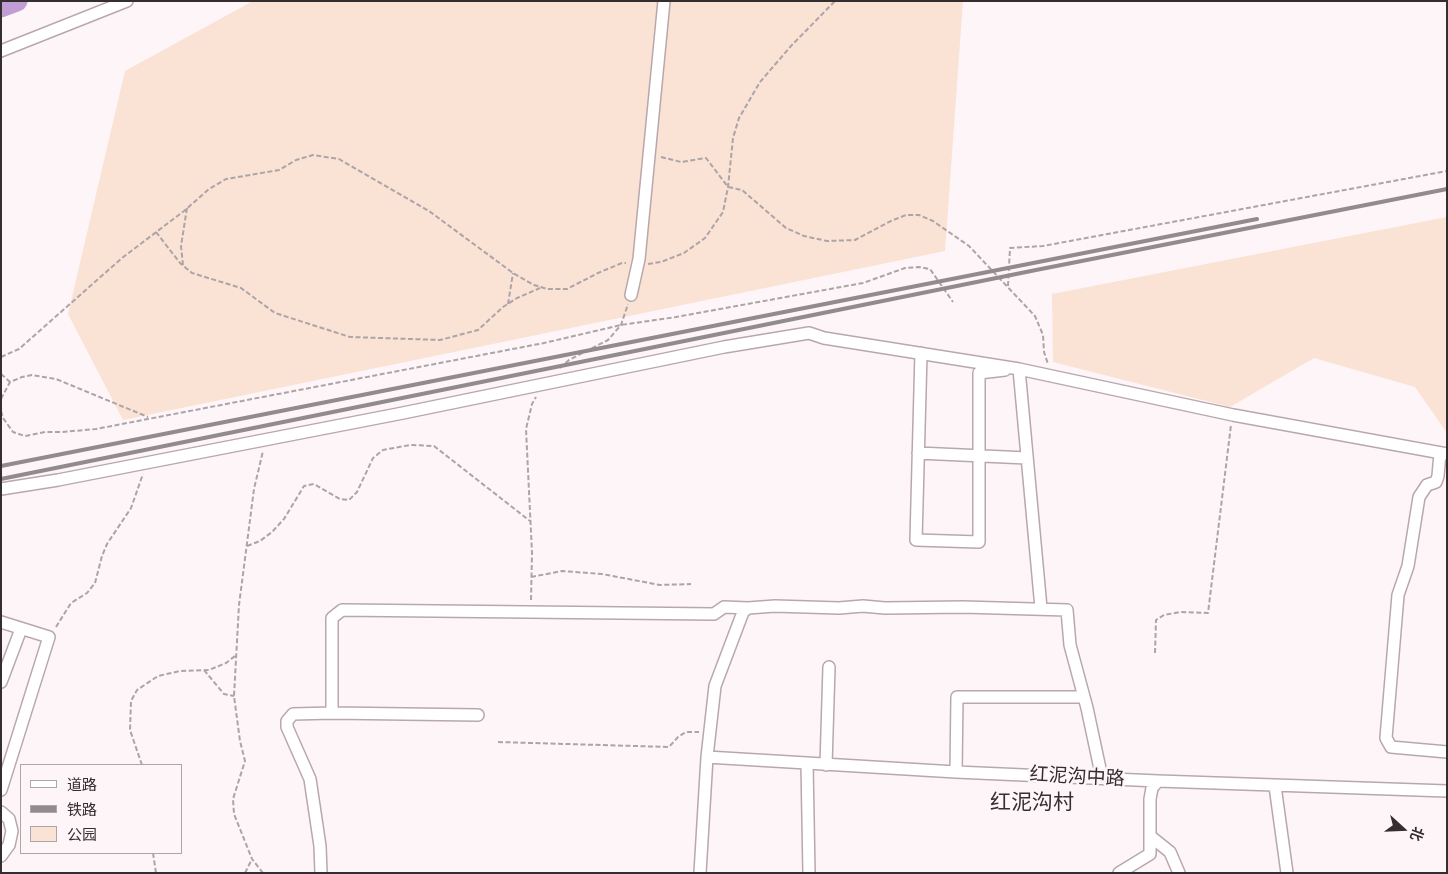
<!DOCTYPE html>
<html>
<head>
<meta charset="utf-8">
<style>
  body { margin:0 }
  #map { position:relative; width:1448px; height:874px; overflow:hidden; background:#fdf5f7; font-family:"PT Sans Narrow","Noto Sans SC",sans-serif }
  canvas { display:block }
  .frame { position:absolute; inset:0; border:2px solid #352e30; pointer-events:none }
  .legend { position:absolute; left:20px; top:764px; width:162px; height:90px; box-sizing:border-box; background:#fdf5f7; border:1px solid #ada5a7; margin:0; padding:6px 9px; list-style:none; font-size:15px; color:#352e30 }
  .legend li { display:flex; align-items:center; gap:10px; height:25px }
  .legend b { width:25px; border:1px solid #ada5a7 }
  .north { position:absolute; left:1378px; top:804px; width:50px; height:50px; -webkit-text-stroke:4px #fdf5f7; paint-order:stroke; rotate:110deg; font-size:14px; font-weight:700; line-height:20px; text-align:center; color:#352e30 }
  .north::after { content:''; display:block; margin:auto; width:18px; height:22px; background:#352e30; clip-path:polygon(50% 0,100% 100%,50% 72%,0 100%) }
</style>
</head>
<body>
<div id="map">
<canvas width="1448" height="874"></canvas>
<div class="frame"></div>
<ul class="legend">
<li><b style="height:6px;background:#fff"></b>道路</li>
<li><b style="height:6px;background:#928b8d"></b>铁路</li>
<li><b style="height:14px;background:#fae2d5"></b>公园</li>
</ul>
<div class="north">北</div>
</div>
<script>
const c = document.querySelector('canvas').getContext('2d');
c.lineJoin = 'round';
function fill(path, color) {
  c.fillStyle = color;
  c.fill(path, 'evenodd');
}
function shape(rows) {
  const path = new Path2D();
  for (const r of rows) {
    path.moveTo(r[0], r[1]);
    for (let i = 2; i < r.length; i += 2) path.lineTo(r[i], r[i + 1]);
  }
  return path;
}
function strokePath(path, color, width, dash) {
  c.strokeStyle = color;
  c.lineWidth = width;
  c.lineCap = dash ? 'butt' : 'round';
  c.setLineDash(dash || []);
  c.stroke(path);
}
function drawText(font, color, halo, rows, align = 'center') {
  c.font = font + ' "PT Sans Narrow","Noto Sans SC",sans-serif';
  c.lineWidth = 5;
  c.setLineDash([]);
  c.textBaseline = 'middle';
  c.strokeStyle = halo;
  c.fillStyle = color;
  for (const [text, x, y, turn = 0] of rows) {
    c.save();
    c.translate(x, y);
    c.rotate((+turn || 0) * Math.PI / 180);
    c.textAlign = isNaN(turn) ? turn : align;
    if (halo) c.strokeText(text, 0, 0);
    c.fillText(text, 0, 0);
    c.restore();
  }
}
const green = shape([
  [253,1,963,1,945,251,123,420,68,314,125,71],
  [1447,217,1447,433,1415,387,1314,358,1230,407,1053,362,1052,294]
]);
const river = shape([
  [1,7,17,1]
]);
const path = shape([
  [661,157,681,162,706,158,728,187,742,190,786,228,804,236,827,241,855,240,891,221,906,215,919,215,933,221,969,246,1035,316,1043,335,1044,352,1048,364],
  [156,232,180,263,192,273,241,288,275,313,350,337,440,340,478,330,503,307,517,298,540,288],
  [648,264,661,262,684,253,705,238,723,212,728,187,733,138,739,118,760,82,791,46,835,1],
  [183,265,181,246,187,208],
  [1008,286,1010,248,1043,246,1447,171],
  [508,304,513,273],
  [1,357,19,349,122,258,184,211,209,189,226,179,279,170,296,160,313,155,339,159,429,211,513,273,534,285,547,289,567,289,598,273,622,263,626,263],
  [560,368,569,360,608,340,621,325,628,304],
  [1,374,10,382],
  [1,399,10,382,22,377,32,375,56,379,148,417],
  [1,411,3,418,13,432,25,436,45,432,62,432,96,429,544,343,621,325,676,317,863,283,905,268,919,267,930,269,953,302],
  [247,546,260,541,272,532,284,519,304,486,314,484,340,499,349,500,357,492,373,458,383,450,410,445,434,446,530,521],
  [531,577,562,571,602,574,660,585,691,584],
  [531,600,532,553,526,429,532,404,536,397],
  [56,627,71,603,87,593,95,583,102,556,107,544,131,508,143,474],
  [1155,653,1156,620,1164,615,1180,612,1208,613,1231,425],
  [204,670,224,694,234,696],
  [498,742,669,747,678,737,686,732,699,732],
  [142,765,130,730,131,701,137,690,158,676,180,671,209,670,226,663,235,656],
  [153,853,156,873],
  [245,873,252,859],
  [263,873,252,859,234,814,233,799,245,761,240,741,234,696,239,605,254,489,263,451]
]);
const minor = shape([
  [1,51,127,1],
  [631,295,639,259,664,1],
  [921,353,916,540,979,542,979,373,1005,370],
  [1019,369,1041,608],
  [918,453,1027,458],
  [1440,453,1438,476,1436,482,1427,485,1419,497,1408,566,1398,595,1386,738,1391,747,1447,752],
  [1,489,58,480,403,413,724,347,809,333,824,338,1019,369,1233,415,1447,454],
  [1,622,49,637,1,790],
  [1,682,21,629],
  [332,713,478,715],
  [707,757,956,772,1158,781,1447,791],
  [807,764,809,873],
  [826,765,829,667],
  [956,772,957,697,1084,697],
  [1275,786,1287,873],
  [1,812,9,819,12,831,9,845,1,856],
  [1150,836,1170,852,1179,873],
  [321,873,320,846,310,779,287,727,287,721,293,714,332,713,332,618,342,610,714,614,724,607,748,608],
  [700,873,707,757,715,686,743,612,748,608,775,606,839,608,863,606,885,608,963,607,1067,610,1070,645,1087,708,1102,778],
  [1119,873,1150,854,1150,799,1152,788,1158,781]
]);
const rail = shape([
  [1,466,1257,219],
  [1,479,1036,270,1447,189]
]);
const streetNames = [
  ["红泥沟中路",1077,777,3]
];
const quarterNames = [
  ["红泥沟村",1032,803]
];
fill(green, '#fae2d5');
strokePath(river, '#c29dd4', 21);
strokePath(minor, '#b9a8ab', 14);
strokePath(path, '#aca4a6', 2, [5, 2.5]);
strokePath(minor, '#fff', 11);
strokePath(rail, '#928b8d', 4);
drawText('19px', '#352e30', '#fdf5f7', streetNames);
drawText('21px', '#3a2c2f', '#fdf5f7', quarterNames);
</script>
</body>
</html>
